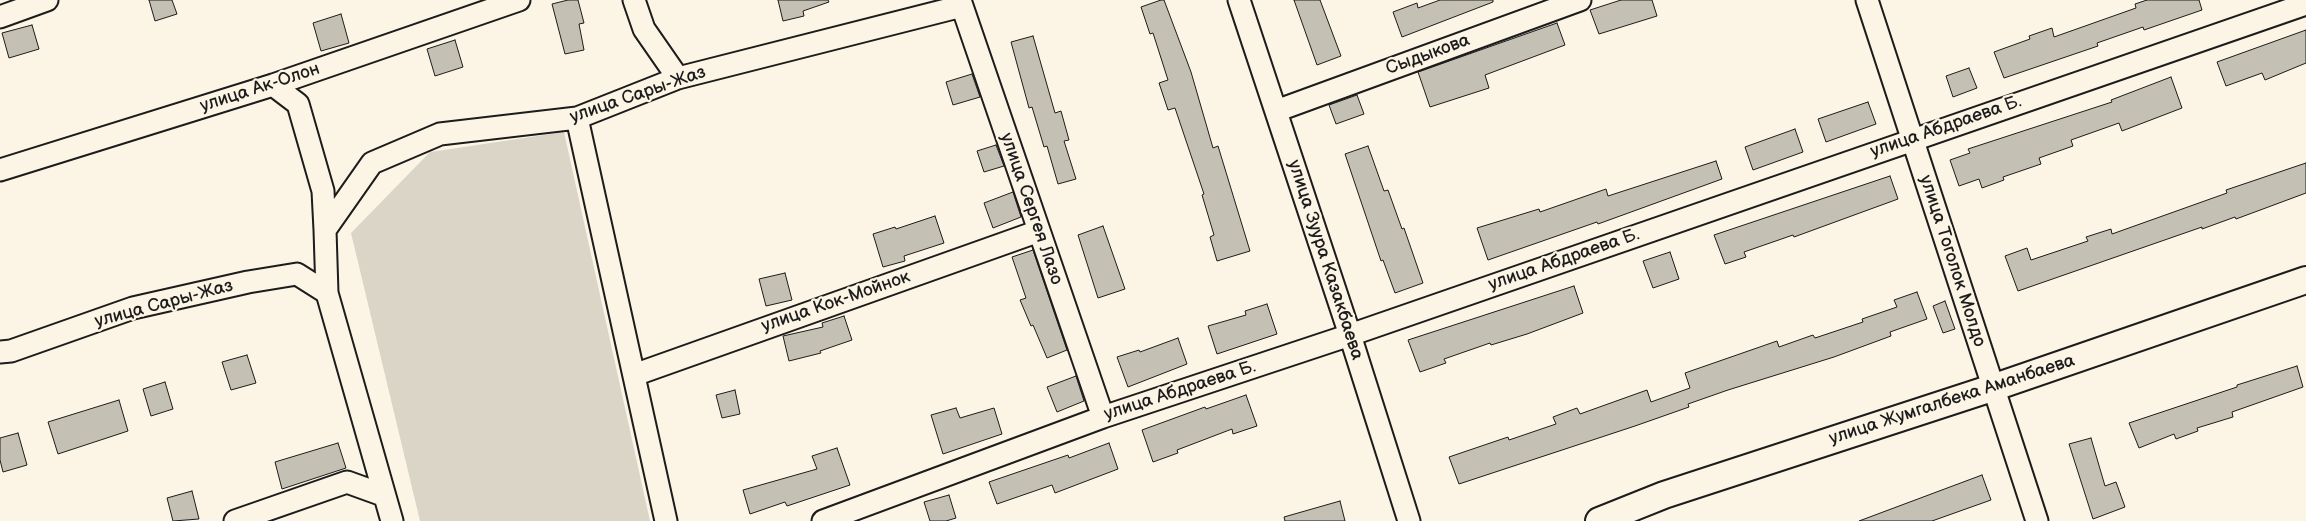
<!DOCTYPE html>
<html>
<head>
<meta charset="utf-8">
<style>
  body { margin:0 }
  canvas { display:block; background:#fcf5e5 }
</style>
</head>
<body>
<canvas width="2306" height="521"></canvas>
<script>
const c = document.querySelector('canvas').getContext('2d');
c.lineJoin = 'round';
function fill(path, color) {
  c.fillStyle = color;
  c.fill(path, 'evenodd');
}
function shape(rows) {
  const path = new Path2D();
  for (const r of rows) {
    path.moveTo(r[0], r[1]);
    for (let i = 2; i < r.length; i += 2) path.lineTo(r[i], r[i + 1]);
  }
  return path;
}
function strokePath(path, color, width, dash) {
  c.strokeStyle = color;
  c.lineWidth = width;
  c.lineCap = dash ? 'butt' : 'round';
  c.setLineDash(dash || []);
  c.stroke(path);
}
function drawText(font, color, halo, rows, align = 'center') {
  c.font = font + ' "Balsamiq Sans",sans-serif';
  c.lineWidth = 4.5;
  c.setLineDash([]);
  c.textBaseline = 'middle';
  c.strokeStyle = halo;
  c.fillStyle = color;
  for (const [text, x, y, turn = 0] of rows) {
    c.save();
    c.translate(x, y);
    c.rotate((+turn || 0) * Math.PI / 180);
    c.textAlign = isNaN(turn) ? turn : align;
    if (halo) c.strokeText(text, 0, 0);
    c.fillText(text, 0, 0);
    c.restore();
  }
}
const green = shape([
  [564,132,650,521,420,521,351,233,430,152]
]);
const building = shape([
  [149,0,172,0,177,14,155,21,149,0],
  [568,0,578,0,584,23,579,24,584,50,565,54,552,4,568,0],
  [778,0,828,0,829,2,803,11,804,16,783,21,778,0],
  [1161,0,1164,0,1191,72,1213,148,1218,146,1250,251,1217,261,1210,237,1214,235,1202,195,1204,194,1175,108,1168,110,1159,83,1168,80,1153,33,1150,34,1141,7,1161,0],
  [1294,0,1320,0,1341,56,1317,65,1294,0],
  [1440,0,1493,0,1493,2,1402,37,1393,12,1417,3,1418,8,1440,0],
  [1621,0,1652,0,1657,16,1599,34,1590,10,1621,0],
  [2147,0,2199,0,2202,10,2144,30,2143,27,2097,43,2098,46,2004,78,1994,52,2030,39,2029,36,2052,28,2054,37,2136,8,2135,4,2147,0],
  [341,14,349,43,321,51,313,23,341,14],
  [1557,23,1565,45,1485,75,1489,88,1430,107,1418,72,1557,23],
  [32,25,39,49,9,58,2,33,32,25],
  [2306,30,2306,63,2265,80,2262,73,2226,86,2217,62,2306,30],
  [1033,36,1055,113,1061,111,1069,140,1064,141,1076,179,1058,184,1047,146,1044,147,1032,107,1029,108,1011,42,1033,36],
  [455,40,463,67,435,76,427,49,455,40],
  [1969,68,1977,88,1953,97,1946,76,1969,68],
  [972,74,980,97,953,105,946,82,972,74],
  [2171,77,2182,108,2122,131,2119,123,2071,140,2073,146,2039,158,2041,164,2003,177,2004,180,1982,188,1979,179,1959,186,1950,160,1970,153,1968,149,2112,102,2111,100,2171,77],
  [1357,95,1364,114,1336,124,1329,105,1357,95],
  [1868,102,1876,124,1826,142,1818,119,1868,102],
  [1795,129,1803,152,1753,170,1745,147,1795,129],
  [996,145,1004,166,984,172,977,151,996,145],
  [1368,146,1384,191,1388,190,1402,229,1404,228,1423,283,1395,293,1383,260,1381,261,1345,154,1368,146],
  [1716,161,1722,179,1598,224,1597,222,1488,260,1477,228,1539,209,1540,212,1606,189,1608,196,1716,161],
  [2306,163,2306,193,2236,219,2235,217,2202,229,2202,227,2018,291,2005,256,2027,248,2031,260,2088,241,2086,237,2111,229,2112,234,2227,193,2226,190,2306,163],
  [1890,176,1898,199,1794,237,1793,235,1744,252,1746,257,1725,264,1714,235,1890,176],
  [1013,192,1021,217,993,228,984,203,1013,192],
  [935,216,944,243,904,256,905,261,883,267,873,234,895,227,896,229,935,216],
  [1103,226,1125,289,1098,298,1078,235,1103,226],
  [1033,250,1067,350,1047,358,1033,325,1031,326,1020,300,1026,298,1012,257,1033,250],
  [1670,252,1679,279,1653,288,1643,261,1670,252],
  [785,273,792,300,766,306,759,279,785,273],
  [1574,286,1583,313,1527,334,1491,345,1490,343,1444,359,1446,363,1420,372,1408,340,1574,286],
  [1917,292,1927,319,1890,332,1891,336,1834,357,1728,390,1688,404,1689,407,1635,426,1459,484,1449,457,1508,437,1509,440,1556,424,1553,417,1577,408,1580,414,1647,390,1651,402,1690,388,1685,373,1777,341,1779,347,1813,335,1815,338,1863,322,1862,319,1897,307,1894,300,1917,292],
  [1945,301,1955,329,1943,333,1933,306,1945,301],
  [1267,304,1277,334,1217,354,1208,326,1246,315,1245,311,1267,304],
  [844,316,852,340,820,351,821,353,789,361,783,336,823,327,822,323,844,316],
  [1178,338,1187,364,1128,387,1117,357,1139,350,1140,352,1178,338],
  [247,355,256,383,231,390,222,362,247,355],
  [2297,366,2303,387,2232,412,2233,417,2197,428,2198,431,2176,439,2174,434,2139,448,2129,423,2237,387,2237,385,2297,366],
  [1076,376,1084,401,1057,412,1047,387,1076,376],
  [165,382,173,409,151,416,143,389,165,382],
  [735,390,740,414,722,418,716,395,735,390],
  [1246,395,1257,426,1233,434,1232,429,1177,450,1178,453,1153,462,1142,430,1205,407,1206,409,1246,395],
  [119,400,128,431,58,454,48,422,119,400],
  [956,408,960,418,994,408,1002,434,943,454,931,415,956,408],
  [18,433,27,465,3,472,0,460,0,438,18,433],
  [2091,438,2105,486,2116,482,2125,507,2093,519,2069,444,2091,438],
  [338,443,346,468,282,489,275,462,338,443],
  [1109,443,1118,469,1055,493,1052,485,997,504,989,482,1068,455,1069,458,1109,443],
  [837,448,850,485,787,506,785,502,750,514,743,490,817,469,812,456,837,448],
  [1982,475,1991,500,1932,521,1859,521,1982,475],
  [192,491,199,519,173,521,167,498,192,491],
  [949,495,956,518,946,521,930,521,924,502,949,495],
  [1340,501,1345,521,1285,521,1284,517,1340,501]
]);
const minor = shape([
  [634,0,644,29,678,78],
  [960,0,1103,417],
  [1239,0,1350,335,1409,521],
  [1867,0,2037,521],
  [0,17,47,0],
  [273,85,298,104,323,191,325,230],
  [1276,111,1580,0],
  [577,118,666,521],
  [0,170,273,85,519,0],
  [0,352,11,351,133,308,248,282,297,274,327,293],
  [634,375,1039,231],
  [235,521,347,482,383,495],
  [392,521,327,293,325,230,372,163,440,134,577,118,678,78,962,6],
  [823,521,1103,417,1350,335,2306,4]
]);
const major = shape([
  [1599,521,1664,495,1992,388,2306,280]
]);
const streetNames = [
  ["Сыдыкова",1428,55,-20],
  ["улица Ак-Олон",260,88,-18],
  ["улица Сары-Жаз",638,95,-19],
  ["улица Абдраева Б.",1946,127,-19],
  ["улица Сергея Лазо",1031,209,71],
  ["улица Зуура Казакбаева",1325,260,72],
  ["улица Абдраева Б.",1564,260,-19],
  ["улица Тоголок Молдо",1952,261,72],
  ["улица Кок-Мойнок",836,302,-19],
  ["улица Сары-Жаз",164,304,-15],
  ["улица Абдраева Б.",1180,391,-18],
  ["улица Жумгалбека Аманбаева",1952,400,-18]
];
fill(green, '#dbd5c8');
fill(building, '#c4c0b3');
strokePath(building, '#1c1c1c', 1);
strokePath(minor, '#1c1c1c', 25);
strokePath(major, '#1c1c1c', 30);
strokePath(minor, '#fcf5e5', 21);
strokePath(major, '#fcf5e5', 26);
drawText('18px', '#1c1c1c', '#fcf5e5', streetNames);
</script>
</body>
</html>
